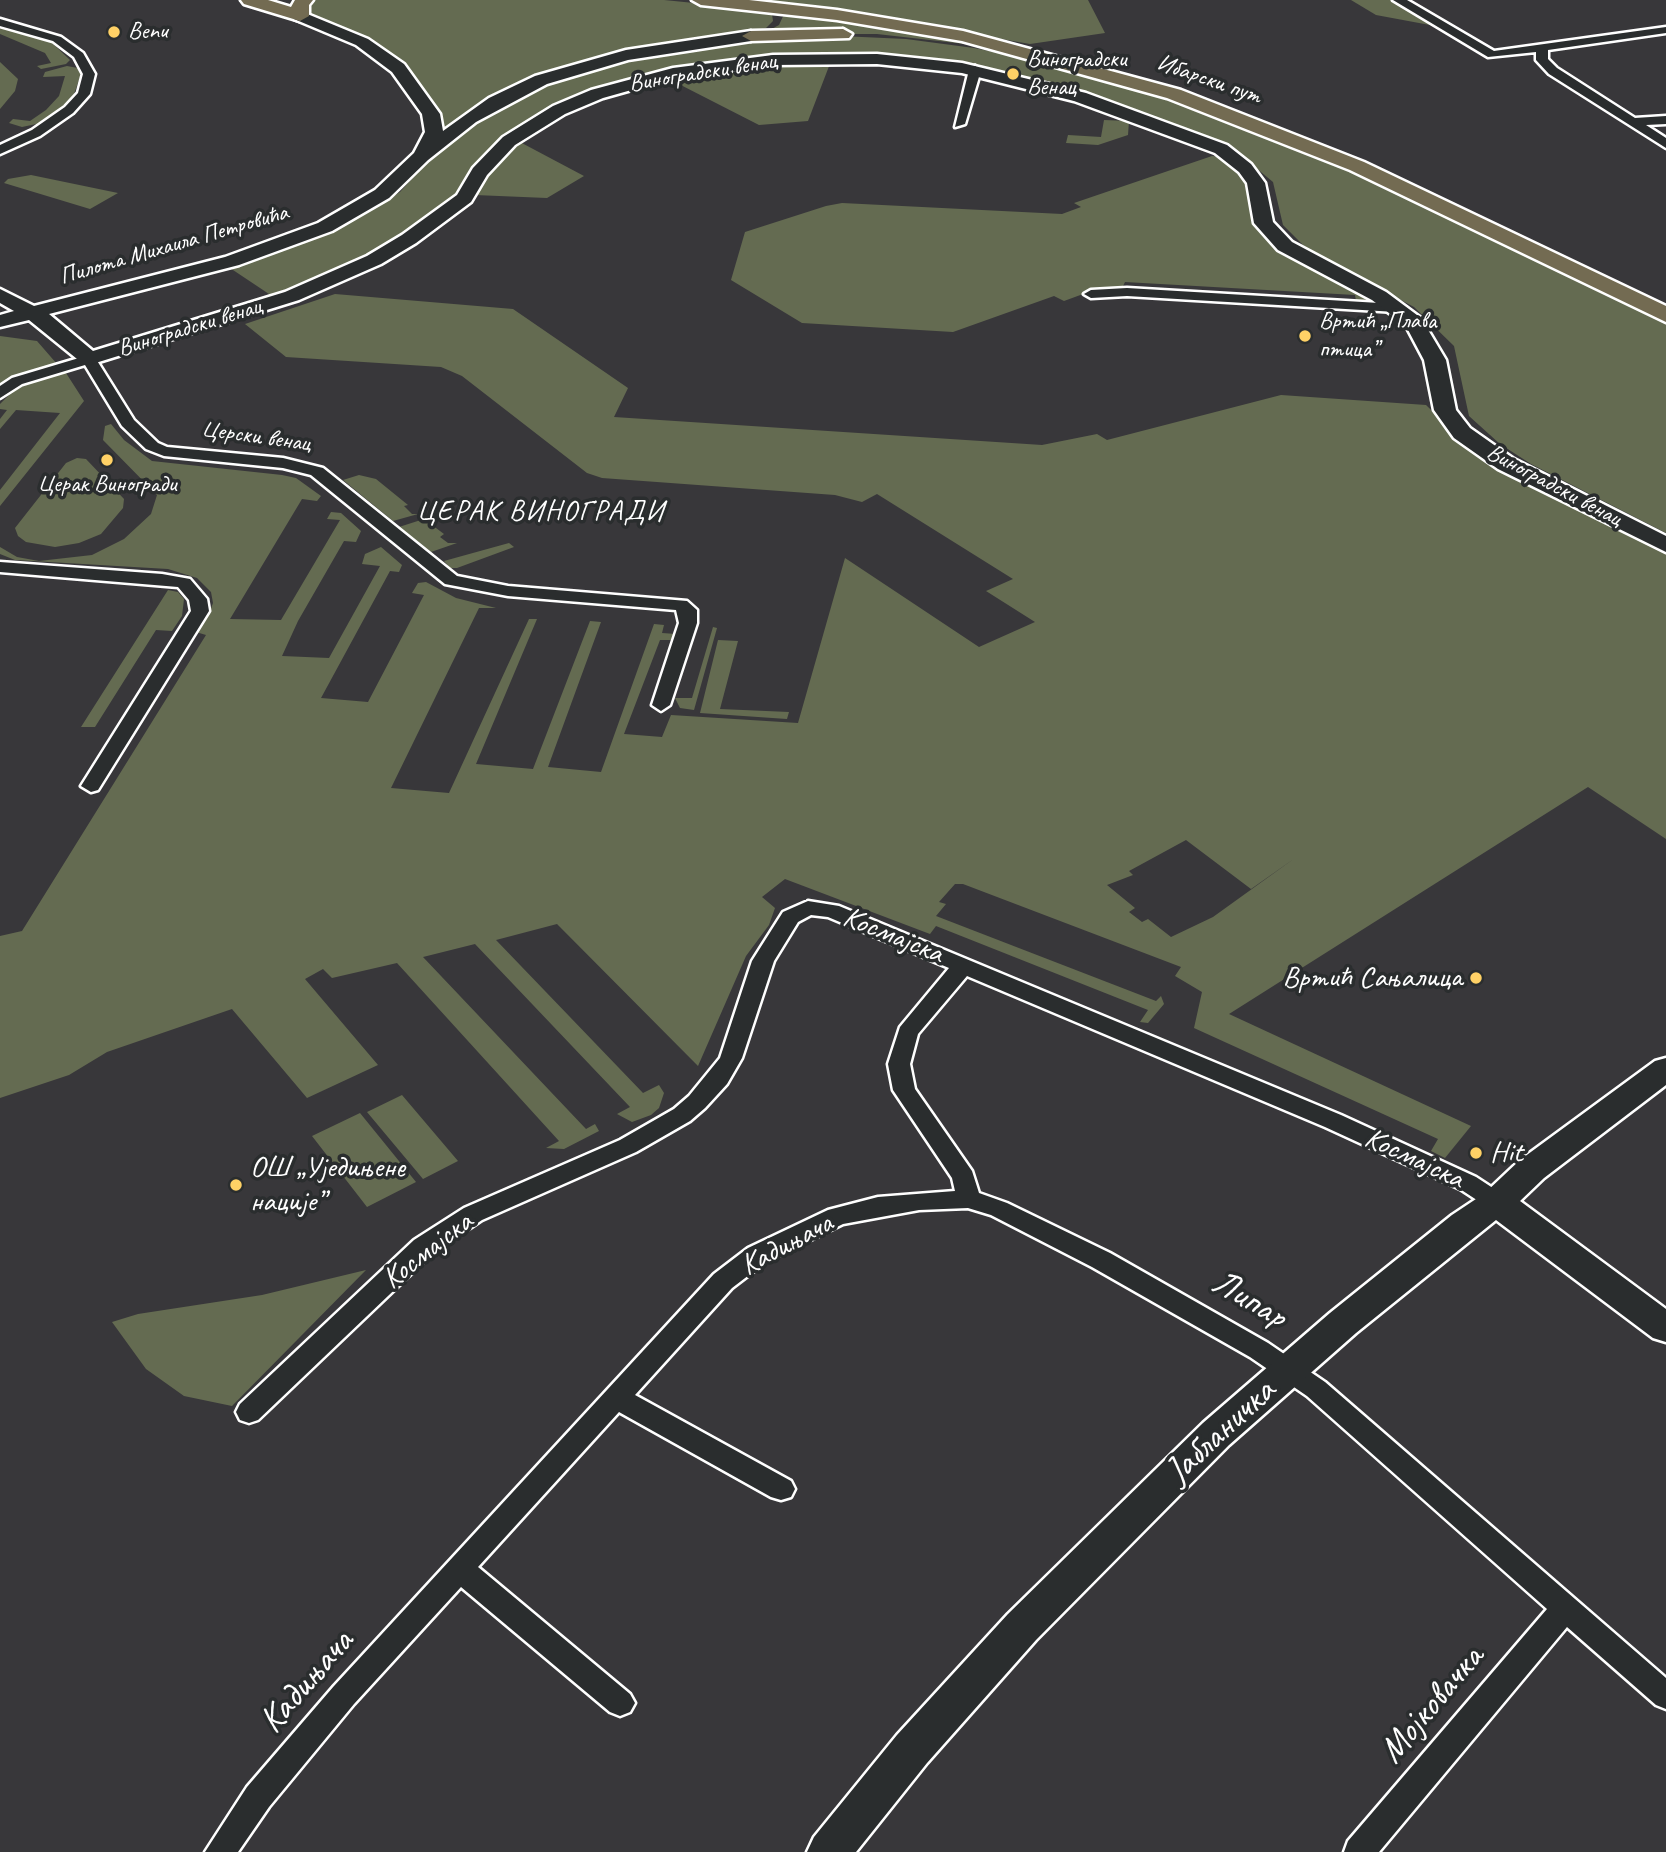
<!DOCTYPE html>
<html>
<head>
<meta charset="utf-8">
<style>
  body { margin:0 }
  canvas { display:block; background:#38373a }
</style>
</head>
<body>
<canvas width="1666" height="1852"></canvas>
<script>
const c = document.querySelector('canvas').getContext('2d');
c.lineJoin = 'round';
function fill(path, color) {
  c.fillStyle = color;
  c.fill(path, 'evenodd');
}
function shape(rows) {
  const path = new Path2D();
  for (const r of rows) {
    path.moveTo(r[0], r[1]);
    for (let i = 2; i < r.length; i += 2) path.lineTo(r[i], r[i + 1]);
  }
  return path;
}
function strokePath(path, color, width, dash) {
  c.strokeStyle = color;
  c.lineWidth = width;
  c.lineCap = dash ? 'butt' : 'round';
  c.setLineDash(dash || []);
  c.stroke(path);
}
function drawText(font, color, halo, rows, align = 'center') {
  c.font = font + ' Caveat,sans-serif';
  c.lineWidth = 7;
  c.setLineDash([]);
  c.textBaseline = 'middle';
  c.strokeStyle = halo;
  c.fillStyle = color;
  for (const [text, x, y, turn = 0] of rows) {
    c.save();
    c.translate(x, y);
    c.rotate((+turn || 0) * Math.PI / 180);
    c.textAlign = isNaN(turn) ? turn : align;
    if (halo) c.strokeText(text, 0, 0);
    c.fillText(text, 0, 0);
    c.restore();
  }
}
const green = shape([
  [312,0,664,0,764,10,772,14,773,21,766,28,749,33,595,58,491,98,442,133,401,69,371,41,311,17,305,8],
  [737,0,1088,0,1105,33,1030,44,921,25],
  [1351,0,1399,0,1446,28,1376,15],
  [785,12,963,39,983,46,877,34,762,34,779,25],
  [0,25,50,41,70,60,66,64,41,69,37,66,51,63,45,53,0,34],
  [840,36,906,39,974,48,1019,57,1178,100,1303,147,1666,324,1666,533,1531,464,1500,444,1469,416,1454,346,1414,307,1331,263,1303,245,1283,225,1273,182,1232,148,1115,103,986,68,945,62,718,63,553,109,447,204,414,229,350,266,275,298,230,268,315,239,366,214,400,192,438,150,471,124,521,92,602,63,717,42],
  [831,61,808,121,759,125,667,78,757,64],
  [0,62,18,79,15,91,0,109],
  [67,66,83,69,74,94,63,108,41,123,22,127,9,123,13,119,30,121,46,110,59,96,65,76,43,77,45,72],
  [1104,120,1129,121,1128,135,1098,145,1066,143,1068,135,1101,137],
  [518,141,584,176,547,198,475,195,474,190],
  [1212,156,1223,157,1249,180,1288,254,1372,298,1369,302,1356,301,1355,295,1125,282,1122,288,1094,290,1064,301,1054,296,953,332,802,323,731,280,745,232,826,206,842,203,1062,214,1081,207,1074,203],
  [31,175,118,193,90,209,4,183,8,179],
  [335,294,513,309,628,388,614,417,1042,445,1097,434,1107,440,1281,395,1426,405,1461,439,1666,551,1666,839,1588,787,1229,1014,1471,1126,1445,1158,1431,1151,1438,1139,1194,1028,1202,992,1175,976,1181,967,963,884,955,884,939,902,946,904,936,916,1156,1001,1161,996,1164,1004,1148,1023,1140,1022,1148,1010,936,926,930,934,785,879,762,897,775,908,769,925,746,956,698,1066,557,924,496,940,643,1093,659,1085,664,1093,659,1108,651,1115,632,1122,617,1114,630,1107,475,944,423,957,586,1129,595,1124,599,1131,564,1149,546,1148,559,1141,397,963,332,978,323,969,305,979,378,1065,307,1098,232,1009,107,1052,69,1075,0,1098,0,936,22,931,206,635,196,632,209,614,213,603,211,592,197,578,168,569,15,560,0,554,0,547,17,557,39,561,92,555,124,539,151,514,157,495,103,440,105,426,111,424,124,440,152,461,282,475,296,478,321,496,317,501,302,499,230,619,281,620,340,520,327,519,331,512,341,513,361,531,356,542,344,541,298,621,282,656,329,658,380,566,362,564,365,554,381,547,402,565,399,572,390,571,321,698,368,702,424,595,412,593,418,583,426,582,456,598,496,608,479,608,391,788,449,793,529,619,537,619,476,764,533,769,590,621,601,622,548,767,601,772,654,624,664,625,662,633,676,634,674,640,660,640,624,734,662,737,671,715,798,723,845,558,979,647,1035,622,986,591,1013,579,877,494,862,502,835,495,602,478,587,473,462,376,441,367,286,357,245,324],
  [1186,840,1251,889,1295,858,1213,917,1171,937,1148,919,1142,922,1129,912,1135,908,1107,885,1133,875,1129,871],
  [0,336,37,341,57,364,14,377,0,386],
  [62,372,66,373,84,401,0,506,0,490,60,413,16,410,0,429,0,419,7,410,0,409,0,404,16,388],
  [77,458,86,459,124,499,123,508,101,534,79,543,55,547,26,542,18,536,15,528,66,463],
  [359,475,376,479,408,505,404,506,412,514,418,514,393,521,343,480],
  [424,519,444,534,440,537,448,543,457,543,431,552,399,527],
  [509,543,514,547,457,568,450,568,444,561],
  [168,590,178,592,184,599,182,616,172,631,156,630,95,727,81,727],
  [713,627,717,628,694,710,680,708,675,698,692,698],
  [718,640,738,641,720,709,789,712,787,719,700,713],
  [402,1095,458,1161,423,1179,367,1112],
  [360,1113,416,1182,367,1207,312,1136],
  [366,1270,232,1406,184,1396,146,1369,112,1322,138,1314,262,1295]
]);
const street = shape([
  [1393,0,1407,0,1494,51,1666,27,1666,33,1548,50,1548,59,1557,68,1635,118,1666,116,1666,124,1646,125,1666,138,1666,148,1549,74,1536,60,1536,52,1488,57,1393,0],
  [0,19,61,37,83,53,95,74,90,94,73,113,40,136,0,154,0,145,32,130,65,107,78,93,83,74,74,57,53,41,0,26,0,19],
  [975,66,981,70,965,124,955,127,969,70,975,66],
  [1127,288,1396,304,1403,308,1396,312,1127,296,1091,298,1084,294,1091,290,1127,288],
  [89,355,96,359,134,420,158,443,167,447,283,458,323,468,457,576,508,586,687,601,697,610,697,623,670,705,661,711,652,705,679,623,676,610,508,596,445,584,311,475,283,468,164,456,146,449,122,426,85,365,22,384,0,398,0,386,12,378,89,355],
  [0,562,162,574,190,579,207,599,209,611,98,790,91,792,81,786,191,611,189,600,178,587,0,572,0,562],
  [808,901,839,906,1341,1115,1476,1177,1505,1196,1509,1202,1505,1208,1497,1211,1489,1208,1460,1189,1325,1127,967,976,918,1034,910,1064,915,1089,972,1171,979,1193,1007,1203,1110,1253,1268,1343,1325,1382,1666,1678,1666,1709,1656,1705,1567,1627,1379,1852,1344,1852,1348,1841,1547,1609,1307,1396,1250,1357,1092,1267,991,1215,968,1208,919,1210,843,1224,766,1262,732,1288,635,1395,791,1481,795,1489,791,1497,781,1500,771,1497,619,1412,478,1567,630,1694,635,1703,630,1712,620,1716,610,1712,461,1587,354,1704,269,1807,238,1852,205,1852,247,1787,334,1686,714,1274,748,1248,828,1210,878,1197,955,1191,952,1178,893,1090,888,1064,900,1027,949,968,828,917,811,915,798,922,774,961,742,1058,727,1084,705,1108,690,1121,636,1152,482,1220,432,1254,258,1420,249,1423,240,1420,236,1412,240,1404,414,1240,464,1208,620,1140,674,1109,689,1096,720,1058,752,961,783,912,808,901]
]);
const secondary = shape([
  [300,11,368,39,404,64,440,114,443,131,489,98,535,76,626,50,751,31,759,36,751,41,628,60,547,84,476,122,428,160,389,198,332,231,239,265,49,314,93,351,285,292,367,256,402,235,457,195,473,168,503,137,553,106,591,90,673,68,773,55,877,54,962,63,1086,93,1227,145,1251,164,1265,183,1273,222,1292,242,1386,292,1421,318,1446,360,1456,410,1470,428,1514,459,1666,536,1666,552,1498,469,1454,438,1434,410,1424,360,1406,326,1372,300,1278,250,1254,223,1247,183,1239,172,1215,153,1074,101,962,73,877,64,773,65,674,78,603,98,565,114,515,145,487,175,471,202,416,243,381,264,299,300,89,365,82,363,29,320,0,327,0,315,14,311,0,303,0,289,34,306,225,257,318,223,375,190,414,153,425,132,422,114,392,72,356,45,294,19,294,13,300,11],
  [1666,1058,1666,1085,1544,1178,1520,1201,1666,1309,1666,1342,1653,1338,1496,1220,1356,1333,1229,1445,1036,1640,927,1763,856,1852,807,1852,814,1837,897,1735,1008,1614,1203,1423,1330,1313,1452,1215,1485,1193,1520,1160,1655,1061,1666,1058]
]);
const primary = shape([
  [241,0,268,0,291,7,295,0,313,0,309,5,309,16,300,21,244,4,241,0],
  [692,0,749,0,837,10,963,31,1181,90,1364,162,1666,306,1666,322,1350,170,1167,98,962,41,837,20,701,5,692,0],
  [843,29,852,34,849,38,751,41,742,36,751,31,843,29]
]);
const markers = [
  [114,32,7,"#ffd166"],
  [1013,74,7,"#ffd166"],
  [1305,336,7,"#ffd166"],
  [107,460,7,"#ffd166"],
  [1476,978,7,"#ffd166"],
  [1476,1153,7,"#ffd166"],
  [236,1185,7,"#ffd166"]
];
const farPoinames = [
  ["Benu",128,32],
  ["Виноградски",1027,60],
  ["Венац",1027,88],
  ["Вртић „Плава",1319,322],
  ["птица”",1319,350],
  ["Церак Виногради",107,485,"center"]
];
const farStreetnames = [
  ["Виноградски венац",703,73,-9],
  ["Ибарски пут",1209,80,19],
  ["Пилота Михаила Петровића",174,245,-16],
  ["Виноградски венац",190,328,-17],
  ["Церски венац",256,437,8],
  ["Виноградски венац",1554,486,28]
];
const farQuarternames = [
  ["ЦЕРАК ВИНОГРАДИ",541,513]
];
const streetNames = [
  ["Космајска",893,936,22],
  ["Космајска",1414,1159,25],
  ["Кадињача",787,1245,-28],
  ["Космајска",428,1251,-38]
];
const poiNames = [
  ["Вртић Сањалица",1462,978,"right"],
  ["Hit",1490,1153],
  ["ОШ „Уједињене",250,1168],
  ["нације”",250,1202]
];
const nearStreetnames = [
  ["Липар",1249,1300,31],
  ["Јабланичка",1221,1432,-43],
  ["Кадињача",307,1682,-49],
  ["Мојковачка",1432,1705,-50]
];
fill(green, '#646b51');
strokePath(street, '#fff', 5);
strokePath(secondary, '#fff', 5);
strokePath(primary, '#fff', 5);
fill(street, '#2a2d2e');
fill(secondary, '#2a2d2e');
fill(primary, '#736b52');
for (const [x, y, r, color] of markers) {
  const dot = new Path2D();
  dot.arc(x, y, r, 0, 2 * Math.PI);
  c.fillStyle = color;
  c.fill(dot);
  strokePath(dot, '#2a2d2e', 2.5);
}
drawText('24px', '#fff', '#2a2d2e', farPoinames, 'left');
drawText('24px', '#fff', '#2a2d2e', farStreetnames);
c.letterSpacing = '2px';
drawText('28px', '#fff', '#2a2d2e', farQuarternames);
c.letterSpacing = '0px';
drawText('30px', '#fff', '#2a2d2e', streetNames);
drawText('30px', '#fff', '#2a2d2e', poiNames, 'left');
drawText('37px', '#fff', '#2a2d2e', nearStreetnames);
</script>
</body>
</html>
